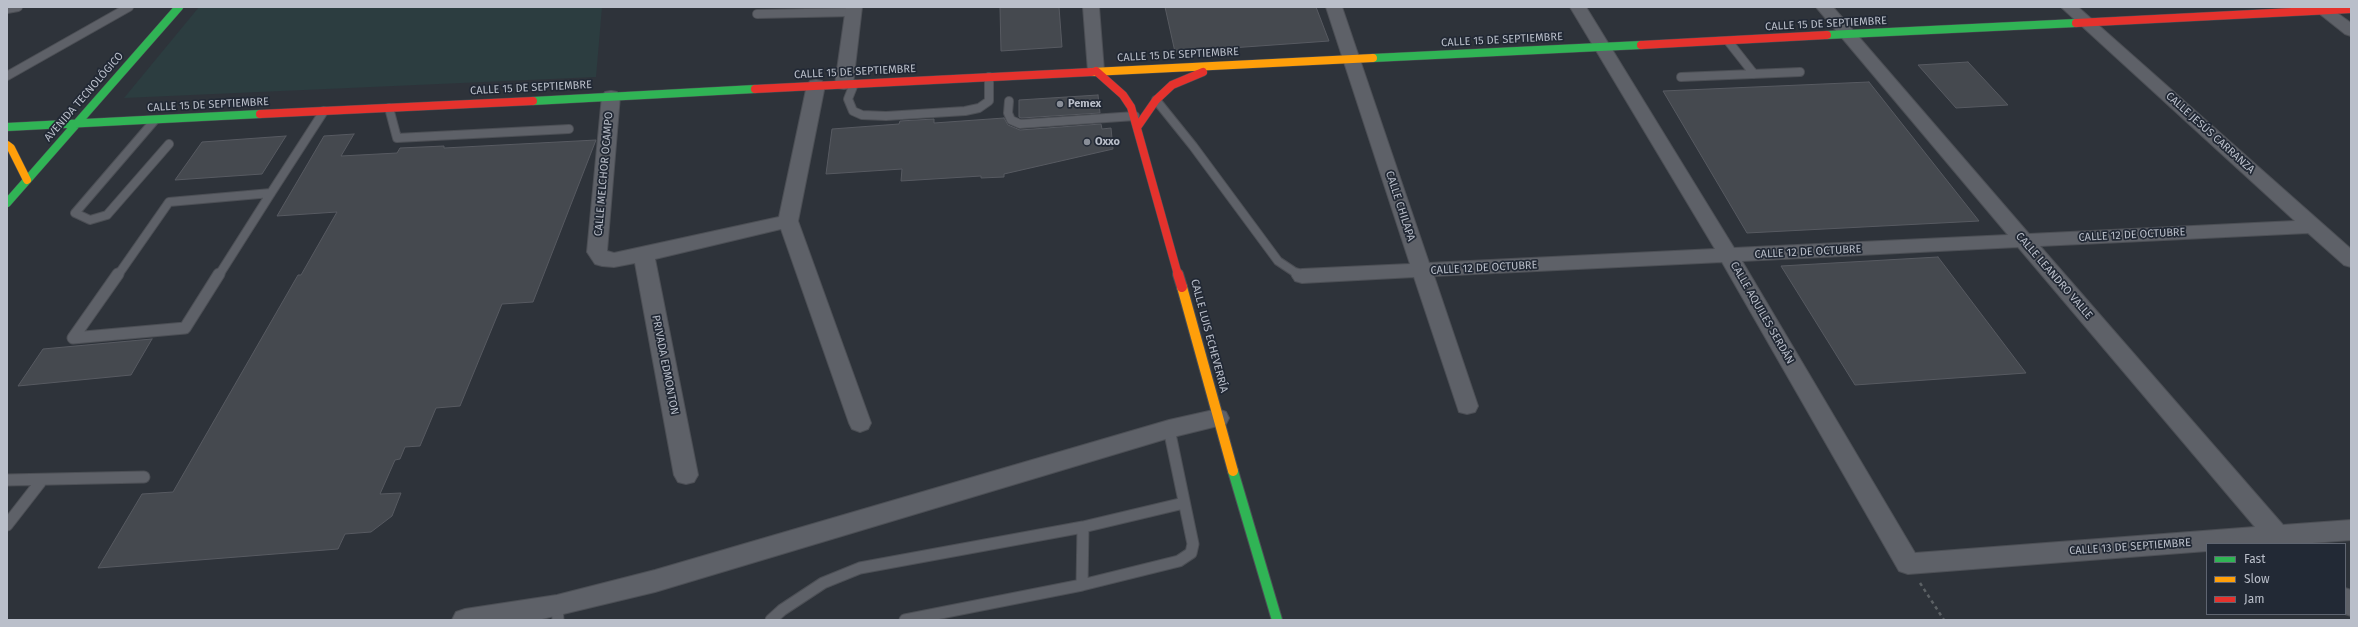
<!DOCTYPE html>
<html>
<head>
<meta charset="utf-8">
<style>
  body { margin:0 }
  #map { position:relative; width:2358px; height:627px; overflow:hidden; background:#2e333a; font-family:"Fira Sans",sans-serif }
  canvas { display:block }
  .frame { position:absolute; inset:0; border:8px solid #babfca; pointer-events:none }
  .legend { position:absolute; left:2206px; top:543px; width:140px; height:72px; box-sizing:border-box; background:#222935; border:1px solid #5f6571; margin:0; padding:5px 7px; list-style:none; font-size:12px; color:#babfca }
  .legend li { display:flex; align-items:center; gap:8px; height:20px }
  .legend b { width:20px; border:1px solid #5f6571 }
</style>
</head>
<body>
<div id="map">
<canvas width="2358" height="627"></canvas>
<div class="frame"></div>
<ul class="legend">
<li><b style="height:5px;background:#30b455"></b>Fast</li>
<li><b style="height:5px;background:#ff9f0a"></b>Slow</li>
<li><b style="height:5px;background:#e5322d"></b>Jam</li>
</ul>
</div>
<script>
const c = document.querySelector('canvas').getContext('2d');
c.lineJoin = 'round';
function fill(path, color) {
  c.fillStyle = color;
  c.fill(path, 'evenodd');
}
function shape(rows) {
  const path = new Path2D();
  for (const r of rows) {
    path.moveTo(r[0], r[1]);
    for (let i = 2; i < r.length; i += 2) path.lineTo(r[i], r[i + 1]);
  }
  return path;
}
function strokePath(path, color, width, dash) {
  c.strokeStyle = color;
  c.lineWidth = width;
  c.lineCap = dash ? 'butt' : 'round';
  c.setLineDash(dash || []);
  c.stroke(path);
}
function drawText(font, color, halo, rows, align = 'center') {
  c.font = font + ' "Fira Sans",sans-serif';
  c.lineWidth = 3.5;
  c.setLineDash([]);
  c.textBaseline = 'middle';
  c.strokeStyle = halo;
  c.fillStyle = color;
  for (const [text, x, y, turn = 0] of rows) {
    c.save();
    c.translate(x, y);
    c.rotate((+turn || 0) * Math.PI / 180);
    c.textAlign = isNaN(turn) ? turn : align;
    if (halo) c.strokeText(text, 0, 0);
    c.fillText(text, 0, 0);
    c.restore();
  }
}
const green = shape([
  [199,7,602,7,596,77,124,98]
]);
const building = shape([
  [1000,7,1059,7,1062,47,1001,51,1000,7],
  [1165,7,1316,7,1329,41,1175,52,1165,7],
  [1968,62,2008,105,1956,108,1918,65,1968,62],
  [1869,82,1979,221,1747,233,1663,91,1869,82],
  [1098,95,1100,113,1021,118,1019,117,1019,100,1098,95],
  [1004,118,1008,125,1020,130,1101,124,1102,129,1111,128,1113,149,1004,174,1004,177,981,178,981,176,901,181,902,169,826,174,832,129,899,124,900,121,934,119,934,123,1004,118],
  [354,134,341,156,397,153,400,148,444,146,444,148,596,140,533,302,502,304,460,406,436,408,420,446,405,447,400,459,395,460,380,494,401,493,392,516,371,532,345,534,338,549,98,568,142,494,173,492,298,275,301,275,337,212,277,216,324,136,354,134],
  [286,136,262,174,175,180,202,142,286,136],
  [1938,257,2026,373,1855,385,1781,266,1938,257],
  [152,339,131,375,18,386,43,349,152,339]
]);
const path = shape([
  [1920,583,1944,620]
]);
const laneFar1 = shape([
  [7,9,18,7],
  [757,14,854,12],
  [1728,41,1754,74],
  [7,76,129,7],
  [1681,77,1800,72],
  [854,84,848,99,853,111,862,115,886,116,965,111,979,108,989,101,989,77],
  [1156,100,1193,146,1278,261,1299,275],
  [1009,101,1008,113,1011,120,1020,124,1135,116],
  [389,108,397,138,569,129],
  [155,120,75,213,90,220,107,215,169,144],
  [271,193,324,111],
  [118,275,169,202,271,193],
  [219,275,271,193]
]);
const lane = shape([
  [118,274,73,338,185,328,219,274],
  [1297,274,1302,276],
  [7,480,144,477],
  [7,525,42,480],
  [1082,585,1083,527],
  [557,606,558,620],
  [771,620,782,610,823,583,860,568,1083,527,1184,503],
  [905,620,1082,585,1179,561,1191,553,1193,544,1169,429]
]);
const street = shape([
  [846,7,862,7,853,84,850,88,844,89,838,88,835,84,846,7],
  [1083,7,1099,7,1104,71,1102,75,1096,76,1090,75,1088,71,1083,7],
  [1326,7,1342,7,1429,263,1715,249,1570,7,1586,7,1734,248,2008,235,1816,7,1833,7,2029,234,2295,221,2061,7,2078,7,2351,249,2351,267,2344,265,2308,233,2040,246,2283,525,2351,520,2351,540,2300,544,2207,544,2207,551,1908,574,1899,571,1722,262,1434,276,1478,406,1475,412,1467,414,1459,412,1414,277,1302,283,1295,281,1292,276,1295,271,1302,269,1410,264,1326,7],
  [2018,247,2255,527,1915,553,1742,261,2018,247],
  [2311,7,2329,7,2351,23,2351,36,2345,34,2311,7],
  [816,80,822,81,825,85,798,221,871,423,868,429,860,432,852,429,849,423,781,229,655,259,698,475,694,482,686,484,678,482,674,475,635,263,614,267,602,266,595,264,587,252,602,96,605,92,611,91,617,92,620,96,607,251,614,253,779,217,807,85,810,81,816,80],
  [1218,409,1226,412,1229,418,1226,424,1169,438,655,592,538,620,452,620,456,612,465,609,557,595,655,570,1169,420,1218,409],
  [2345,588,2351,590,2351,616,2345,614,2345,588]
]);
const fastFar1 = shape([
  [1827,35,2076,23],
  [1373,58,1641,45],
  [533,101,755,89],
  [7,127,260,114],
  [7,203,179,7]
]);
const fast = shape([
  [1233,471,1277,620]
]);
const slowFar1 = shape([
  [1092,72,1373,58],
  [7,145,11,148,27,180]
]);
const slow = shape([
  [1182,287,1233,471]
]);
const jamFar1 = shape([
  [2076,23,2351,9],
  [1641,45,1827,35],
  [1096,71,1123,95,1131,107,1178,275],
  [755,89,1092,72],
  [260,114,533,101],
  [1138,126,1156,100,1172,85,1203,72]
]);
const jam = shape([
  [1178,274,1182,287]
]);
const markers = [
  [1060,104,4,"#898e98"],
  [1087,142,4,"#898e98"]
];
const streetNames = [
  ["CALLE 15 DE SEPTIEMBRE",1826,24,-3],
  ["CALLE 15 DE SEPTIEMBRE",1502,40,-3],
  ["CALLE 15 DE SEPTIEMBRE",1178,55,-3],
  ["CALLE 15 DE SEPTIEMBRE",855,72,-3],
  ["CALLE 15 DE SEPTIEMBRE",531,88,-3],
  ["AVENIDA TECNOLÓGICO",84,97,-49],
  ["CALLE 15 DE SEPTIEMBRE",208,105,-3],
  ["CALLE JESÚS CARRANZA",2210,133,42],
  ["CALLE MELCHOR OCAMPO",604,174,-85],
  ["CALLE CHILAPA",1400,206,72],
  ["CALLE 12 DE OCTUBRE",2132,235,-3],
  ["CALLE 12 DE OCTUBRE",1808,252,-3],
  ["CALLE 12 DE OCTUBRE",1484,268,-3],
  ["CALLE LEANDRO VALLE",2054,276,49],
  ["CALLE AQUILES SERDÁN",1762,313,60],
  ["CALLE LUIS ECHEVERRÍA",1209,336,75],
  ["PRIVADA EDMONTON",665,365,79],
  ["CALLE 13 DE SEPTIEMBRE",2130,547,-4]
];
const poiNames = [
  ["Pemex",1068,104],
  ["Oxxo",1095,142]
];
fill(green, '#2c3d40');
fill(building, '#45494f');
strokePath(building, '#575a61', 1);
strokePath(laneFar1, '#4c4f55', 10);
strokePath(lane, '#4c4f55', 13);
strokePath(street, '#4c4f55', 2);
strokePath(fastFar1, '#4c4f55', 9);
strokePath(fast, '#4c4f55', 12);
strokePath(slowFar1, '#4c4f55', 9);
strokePath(slow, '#4c4f55', 12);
strokePath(jamFar1, '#4c4f55', 9);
strokePath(jam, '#4c4f55', 12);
strokePath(path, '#5c6165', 2.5, [3.5, 3.5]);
strokePath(laneFar1, '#5e6168', 8);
strokePath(lane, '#5e6168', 11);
fill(street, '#5e6168');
strokePath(fastFar1, '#30b455', 8);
strokePath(fast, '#30b455', 10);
strokePath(slowFar1, '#ff9f0a', 8);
strokePath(slow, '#ff9f0a', 10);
strokePath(jamFar1, '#e5322d', 8);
strokePath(jam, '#e5322d', 10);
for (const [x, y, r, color] of markers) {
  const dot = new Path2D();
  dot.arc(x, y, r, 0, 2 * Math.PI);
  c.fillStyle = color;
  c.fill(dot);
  strokePath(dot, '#222935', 1.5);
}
drawText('11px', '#babfca', '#222935', streetNames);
drawText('bold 11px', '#babfca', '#222935', poiNames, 'left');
</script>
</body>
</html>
